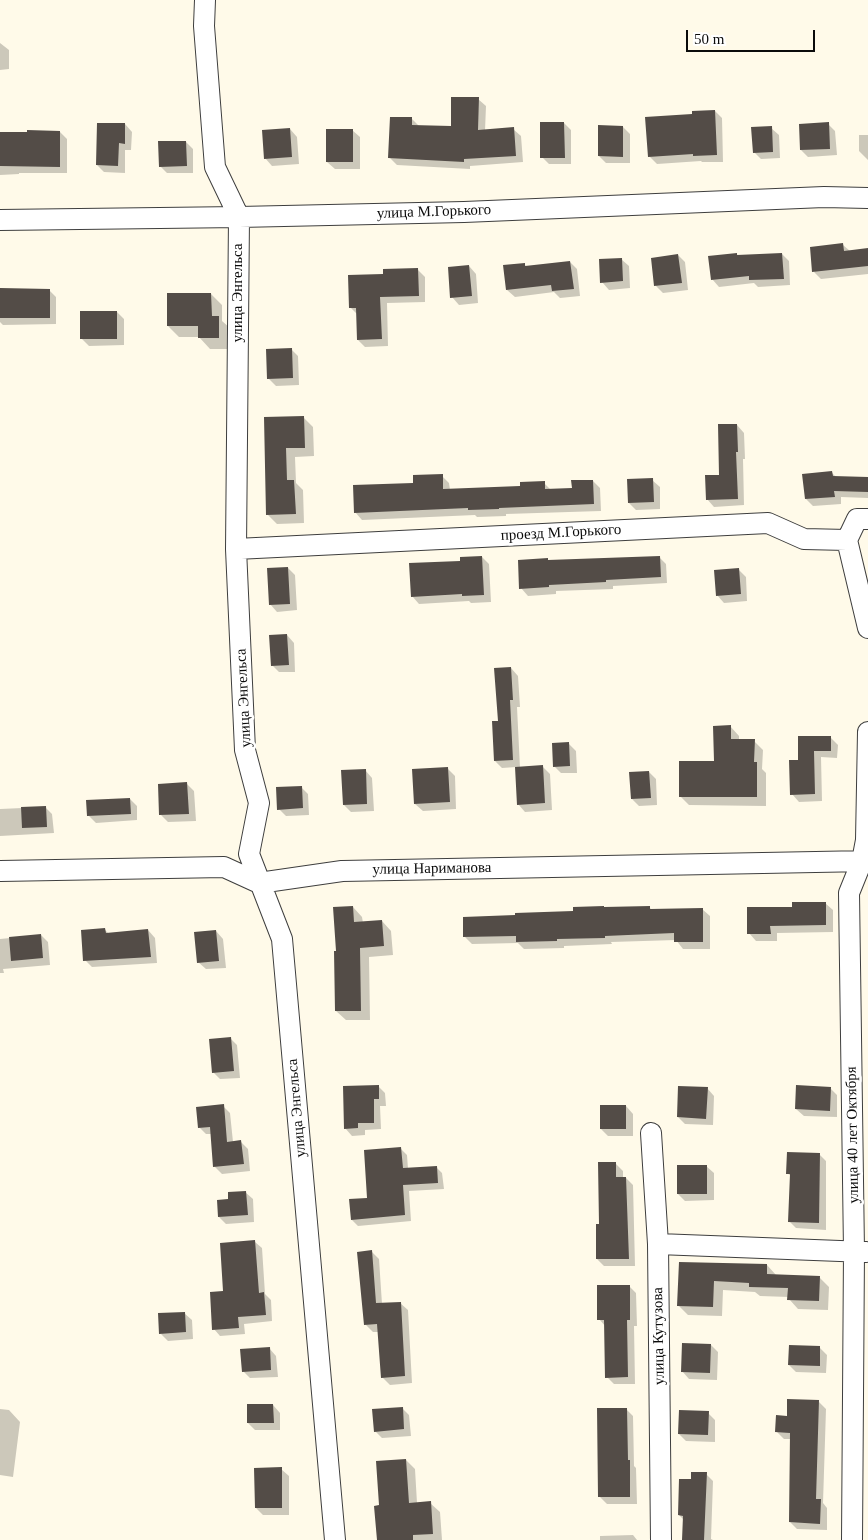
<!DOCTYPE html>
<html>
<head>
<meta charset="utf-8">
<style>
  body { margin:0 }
  #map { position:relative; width:868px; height:1540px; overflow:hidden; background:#fffae9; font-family:"Times New Roman",serif }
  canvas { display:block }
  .scale { position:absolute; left:686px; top:30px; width:129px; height:22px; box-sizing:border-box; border:2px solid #0b0b0b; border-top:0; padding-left:6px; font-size:15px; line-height:18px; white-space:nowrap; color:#0b0b0b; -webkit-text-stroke:4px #fff; paint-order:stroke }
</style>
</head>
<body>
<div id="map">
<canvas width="868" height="1540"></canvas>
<div class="scale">50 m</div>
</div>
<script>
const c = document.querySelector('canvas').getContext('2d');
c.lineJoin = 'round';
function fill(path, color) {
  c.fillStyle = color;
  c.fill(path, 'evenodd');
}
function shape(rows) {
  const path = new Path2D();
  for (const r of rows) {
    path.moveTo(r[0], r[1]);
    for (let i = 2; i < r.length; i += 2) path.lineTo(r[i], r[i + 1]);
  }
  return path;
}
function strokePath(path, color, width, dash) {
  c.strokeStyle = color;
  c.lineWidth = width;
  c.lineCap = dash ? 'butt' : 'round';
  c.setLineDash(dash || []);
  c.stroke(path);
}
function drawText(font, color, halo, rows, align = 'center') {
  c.font = font + ' "Times New Roman",serif';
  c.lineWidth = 5;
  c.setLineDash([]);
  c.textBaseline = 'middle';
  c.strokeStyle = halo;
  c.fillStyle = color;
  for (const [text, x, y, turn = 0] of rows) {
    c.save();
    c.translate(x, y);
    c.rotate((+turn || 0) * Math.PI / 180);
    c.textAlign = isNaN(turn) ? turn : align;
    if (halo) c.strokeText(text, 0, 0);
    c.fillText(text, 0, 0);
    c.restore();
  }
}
const shadow = shape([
  [0,43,9,50,9,69,0,70],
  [478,99,486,106,485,131,513,129,521,136,523,162,470,166,470,169,397,165,390,158,411,118,419,126,452,127],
  [715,111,722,118,723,162,702,162,701,161,657,164,649,156,693,115],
  [564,123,571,130,571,164,549,164,542,157],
  [125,124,132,132,131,150,125,150,125,173,104,172,97,165],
  [828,124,835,131,837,155,808,157,801,150],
  [623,127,630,134,630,163,606,163,599,156],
  [771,128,779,135,780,158,761,159,754,152],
  [290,129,297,137,299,164,272,166,265,158],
  [352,130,360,137,360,169,335,169,327,162],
  [60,132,67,139,67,173,19,173,19,174,0,175,0,134],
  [859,135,868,135,868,160,859,151],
  [186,142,193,149,193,173,167,173,160,166],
  [843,245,850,251,868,249,868,274,821,279,814,272],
  [737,254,738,256,782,254,789,261,790,285,758,287,754,283,719,287,712,279],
  [678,255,685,262,688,290,663,293,656,286,652,259],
  [621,259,629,266,630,288,609,290,602,282],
  [570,262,577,269,580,296,560,298,554,292,515,297,507,290,524,264,527,267],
  [469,266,476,274,478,303,459,305,452,297],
  [417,269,425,277,425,302,387,303,388,346,365,347,358,340,357,314,350,307,384,275],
  [0,290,49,290,56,297,56,324,3,325,0,322],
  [211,294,222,305,222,321,230,328,230,349,210,349,199,337,179,337,168,326],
  [117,312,124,319,124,345,89,346,81,338],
  [291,349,298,356,299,385,276,386,268,378],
  [303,417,313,427,314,456,295,457,296,483,303,490,304,523,277,524,268,515,266,418],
  [737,425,744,433,745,459,743,459,744,505,714,507,707,499,720,476],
  [832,473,836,477,868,478,868,498,841,497,841,504,813,506,806,499],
  [442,476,449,483,450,490,521,487,544,483,551,490,573,489,593,481,600,488,601,511,506,514,506,516,477,517,475,515,362,520,355,512,414,484],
  [652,480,660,487,660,509,636,510,629,503],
  [482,557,489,564,491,602,471,603,469,601,419,604,412,596,462,562],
  [659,557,666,564,667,583,613,586,613,589,556,591,556,594,528,596,521,588,549,561],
  [288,568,295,575,297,610,277,612,270,604],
  [739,570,746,577,747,601,724,603,717,595],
  [287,635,294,643,295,672,279,672,272,665],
  [511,668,518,676,520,707,517,707,520,768,543,767,550,774,552,810,525,812,518,804,516,767,502,768,495,761,499,722],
  [730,726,739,736,739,740,754,741,763,750,762,769,766,773,766,806,689,805,680,796,715,762],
  [830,737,838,745,837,758,821,757,822,801,799,802,792,794,799,761],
  [569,744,576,751,577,773,561,773,554,766],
  [447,768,455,776,456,809,423,811,415,804],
  [365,770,372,778,374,811,351,812,344,805],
  [649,772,656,779,657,805,639,806,632,799],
  [187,784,194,791,196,821,168,822,161,815],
  [301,787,308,794,309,815,286,816,279,809],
  [130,799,137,806,137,820,96,823,88,815],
  [45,807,52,814,54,833,0,836,0,809],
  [825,903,833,910,833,932,777,933,777,941,756,941,749,933],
  [353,907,362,917,363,923,382,921,391,931,393,955,369,957,370,1020,346,1020,336,1011,338,953],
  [649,907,652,910,702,909,710,916,710,949,683,949,676,940,611,942,612,944,564,946,564,948,524,949,518,943,472,944,465,937],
  [105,930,109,934,148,930,155,938,157,963,92,967,85,960],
  [216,931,223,939,226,968,206,969,198,962],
  [41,935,48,942,50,965,3,969,4,973,0,973,0,939],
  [230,1038,237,1045,240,1078,220,1079,213,1072],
  [378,1086,385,1093,386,1106,380,1106,381,1129,365,1130,365,1135,352,1136,345,1128],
  [707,1088,714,1096,713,1125,685,1124,678,1117],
  [830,1088,837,1095,837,1117,804,1116,796,1109],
  [223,1106,230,1113,233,1142,241,1142,248,1149,250,1171,222,1174,214,1166,212,1134,206,1134,199,1127],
  [626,1106,633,1114,633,1136,608,1136,601,1129],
  [401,1149,407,1155,408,1169,436,1167,442,1173,444,1189,409,1191,411,1221,358,1226,352,1220,351,1200,369,1199],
  [819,1154,826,1161,826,1230,796,1228,789,1221,791,1176,787,1173],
  [616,1164,623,1171,623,1178,626,1178,633,1185,635,1266,604,1266,597,1259,600,1226],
  [706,1166,714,1173,714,1200,685,1201,678,1194],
  [245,1192,253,1199,254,1222,226,1224,219,1217,230,1201],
  [255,1242,262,1248,265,1294,271,1300,272,1321,244,1324,245,1334,220,1336,214,1329,224,1292],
  [372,1252,379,1259,382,1304,400,1303,408,1310,412,1383,390,1385,382,1377,379,1332,373,1332,366,1325],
  [680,1263,767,1265,776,1275,820,1278,829,1287,828,1310,798,1309,789,1299,789,1297,760,1296,755,1292,723,1290,722,1316,688,1315,679,1306],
  [629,1286,636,1293,637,1326,634,1326,635,1384,614,1384,607,1377,606,1327,599,1319],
  [184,1313,192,1320,193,1339,168,1341,161,1334],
  [711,1345,718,1352,717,1380,689,1379,682,1371],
  [269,1348,276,1356,278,1377,250,1378,243,1371],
  [820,1348,827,1355,826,1373,796,1372,789,1365],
  [819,1402,826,1409,823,1503,827,1508,827,1530,797,1529,790,1522,791,1439,784,1439,777,1432,788,1417],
  [273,1405,280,1413,280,1430,255,1430,248,1423],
  [402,1408,409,1415,411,1436,382,1438,375,1431],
  [0,1409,9,1410,20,1422,13,1477,0,1475],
  [626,1409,633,1416,634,1466,636,1468,637,1504,607,1504,600,1497],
  [708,1413,715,1420,715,1442,686,1441,679,1434],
  [406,1460,415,1469,417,1503,430,1503,440,1512,442,1540,378,1540],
  [281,1469,289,1476,289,1515,263,1515,256,1508],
  [706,1474,713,1481,711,1539,713,1540,684,1540,684,1520,679,1515,692,1481],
  [633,1535,637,1540,600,1540,600,1536]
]);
const building = shape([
  [451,97,479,97,478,130,514,127,516,156,464,159,464,162,388,158,390,117,412,117,412,125,451,126],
  [715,110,717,155,693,156,693,154,648,157,645,117,692,114,692,111],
  [540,122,564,122,565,158,540,158],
  [829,122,830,149,800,150,799,124],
  [97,123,125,123,125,144,119,143,118,166,96,165],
  [598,125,623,126,623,157,598,156],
  [772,126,773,152,753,153,751,127],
  [290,128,292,157,264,159,262,130],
  [326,129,353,129,353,162,326,162],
  [27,130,60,131,60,167,0,166,0,132,27,132],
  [158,141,186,141,187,166,159,167],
  [843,243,844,251,868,248,868,266,812,272,810,247],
  [737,253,737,255,782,253,784,279,749,280,749,276,711,280,708,256],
  [678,254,682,283,654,286,651,258],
  [622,258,623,281,600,283,599,259],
  [570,261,574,289,552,291,551,285,506,290,503,265,525,263,525,266],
  [469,265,472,296,450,298,448,267],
  [418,268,419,296,380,297,382,339,357,340,356,308,349,308,348,275,383,274,383,269],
  [0,288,50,289,50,318,0,318],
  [167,293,211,293,212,316,219,316,219,338,198,338,198,326,167,326],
  [80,311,117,311,117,339,80,339],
  [292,348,293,378,267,379,266,349],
  [304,416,305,448,286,448,287,480,294,480,296,514,266,515,264,417],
  [718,424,737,424,738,452,736,452,738,499,706,500,705,475,719,475],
  [832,471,833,476,868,477,868,492,834,491,835,497,805,499,802,474],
  [443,474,443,489,520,486,520,482,545,481,545,489,572,488,571,480,593,480,594,504,499,508,499,509,468,510,468,508,354,513,353,485,413,483,413,475],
  [653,478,654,502,628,503,627,479],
  [482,556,484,595,462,596,462,594,411,597,409,563,460,561,460,557],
  [660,556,661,577,606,580,606,582,549,585,549,587,519,589,518,560,548,558,548,560],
  [288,567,290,604,269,605,267,568],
  [739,568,741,594,716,596,714,570],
  [287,634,289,665,271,666,269,635],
  [511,667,513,700,510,700,513,760,494,761,492,721,498,721,494,668],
  [731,725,731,739,755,739,754,762,757,762,757,797,679,797,679,761,714,761,713,726],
  [798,736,831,736,831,751,814,751,815,794,790,795,789,760,798,760],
  [569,742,570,766,553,767,552,743],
  [543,765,545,803,517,805,515,767],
  [448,767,450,802,414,804,412,769],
  [366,769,367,804,343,805,341,770],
  [649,771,651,798,631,799,629,772],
  [187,782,189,814,159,815,158,784],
  [302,786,303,808,277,810,276,787],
  [130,798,131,814,87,816,86,800],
  [46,806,47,827,22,828,21,807],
  [792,902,826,902,826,925,770,926,771,934,747,934,747,907,792,907],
  [353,906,354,922,382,920,384,946,360,948,361,1011,335,1011,334,951,336,951,333,907],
  [604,906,604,907,650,906,650,909,703,908,703,942,674,942,674,933,605,936,605,938,557,939,557,941,516,942,516,936,463,937,463,917,515,915,515,913,573,911,573,907],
  [105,928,106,933,148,929,151,957,83,961,81,930],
  [216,930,219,961,197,963,194,932],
  [41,934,43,958,11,961,9,937],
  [231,1037,234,1071,212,1073,209,1039],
  [379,1085,379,1099,374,1099,374,1123,358,1123,358,1128,344,1129,343,1086],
  [796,1085,831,1087,830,1111,795,1109],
  [678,1086,708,1087,706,1119,677,1117],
  [224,1104,227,1142,241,1140,244,1164,213,1167,210,1127,198,1128,196,1107],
  [600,1105,626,1105,626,1129,600,1129],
  [401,1147,403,1168,437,1166,438,1183,403,1185,405,1215,351,1220,349,1199,367,1198,364,1150],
  [787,1152,820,1153,819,1223,788,1222,790,1174,786,1174],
  [598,1162,616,1162,616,1177,626,1177,629,1259,596,1259,596,1224,599,1224],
  [677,1165,707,1165,707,1194,677,1194],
  [246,1191,248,1215,218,1217,217,1200,228,1199,228,1192],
  [255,1240,259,1293,264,1292,266,1315,238,1317,239,1328,212,1330,210,1292,223,1291,220,1243],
  [372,1250,376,1303,401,1302,405,1376,381,1378,377,1324,364,1325,357,1252],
  [679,1262,767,1264,767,1274,820,1276,819,1301,787,1300,788,1288,749,1287,749,1283,714,1281,713,1307,677,1306],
  [597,1285,630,1285,630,1320,627,1320,628,1377,605,1378,604,1320,597,1320],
  [185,1312,186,1332,159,1334,158,1313],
  [682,1343,711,1344,710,1373,681,1372],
  [789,1345,820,1346,820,1366,788,1365],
  [270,1347,271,1370,242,1372,240,1349],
  [787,1399,819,1400,816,1499,821,1499,820,1524,789,1522,790,1433,775,1432,776,1415,787,1416],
  [247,1404,273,1404,274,1423,247,1423],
  [403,1407,404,1429,374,1432,372,1409],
  [597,1408,627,1408,628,1460,630,1460,630,1497,598,1497],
  [679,1410,709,1411,708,1435,678,1434],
  [406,1459,409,1503,431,1501,433,1534,413,1535,413,1540,377,1540,374,1506,379,1505,376,1461],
  [282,1467,282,1508,255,1508,254,1468],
  [691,1472,707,1472,704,1540,682,1540,683,1516,678,1515,679,1479,691,1479]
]);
const minor = shape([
  [205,0,204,26,215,167,239,217,236,549,245,750,259,803,249,854,282,939,335,1540],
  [0,220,239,217,464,212,824,197,868,198],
  [847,540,868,628],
  [236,549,768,523,804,539,847,540,857,519,868,519],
  [0,871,224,867,259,883,342,871,868,861],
  [651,1133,658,1244,661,1540],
  [658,1244,866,1252],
  [852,1540,854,1251,849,893,862,861,866,840,868,732]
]);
const streetNames = [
  ["улица М.Горького",434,212,-2],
  ["улица Энгельса",238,293,-90],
  ["проезд М.Горького",561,533,-3],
  ["улица Энгельса",244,698,-93],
  ["улица Нариманова",432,869,-1],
  ["улица Энгельса",297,1108,-95],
  ["улица 40 лет Октября",853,1135,-91],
  ["улица Кутузова",659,1336,-91]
];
fill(shadow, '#0003');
fill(building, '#534c47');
strokePath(minor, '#3e3e3e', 22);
strokePath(minor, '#fff', 20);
drawText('15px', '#0b0b0b', '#fff', streetNames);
</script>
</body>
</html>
